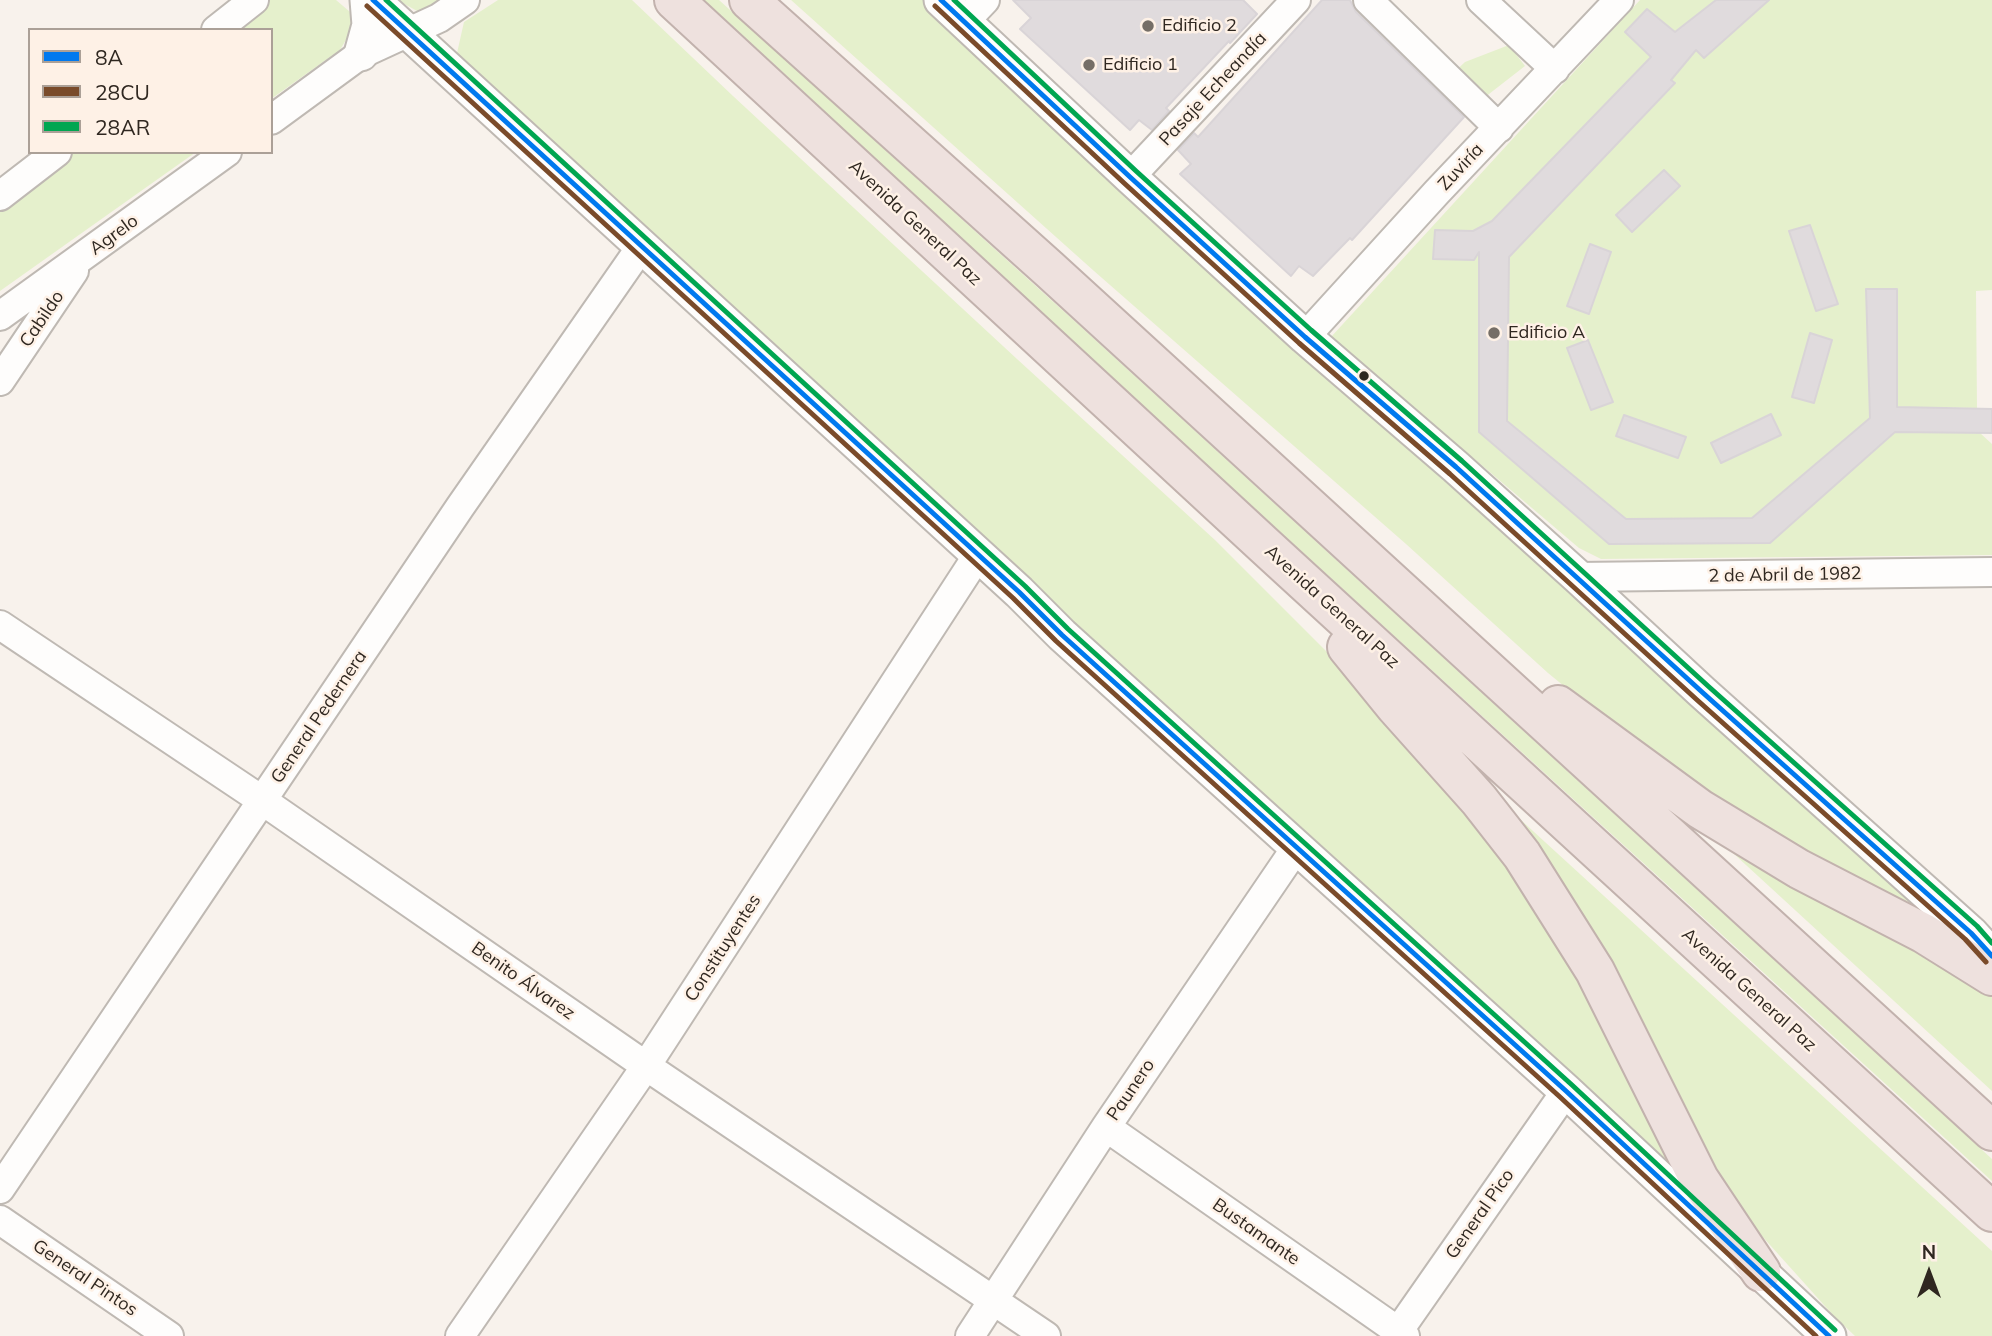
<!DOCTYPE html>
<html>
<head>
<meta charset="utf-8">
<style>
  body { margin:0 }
  #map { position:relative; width:1992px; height:1336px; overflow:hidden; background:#f8f2ec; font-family:Mulish,sans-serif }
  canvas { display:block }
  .legend { position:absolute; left:28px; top:28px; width:245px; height:126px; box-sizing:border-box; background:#fef1e6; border:2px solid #aba097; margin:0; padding:9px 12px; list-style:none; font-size:21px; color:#2f2720 }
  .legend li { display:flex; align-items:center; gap:14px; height:35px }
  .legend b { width:35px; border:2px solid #aba097 }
  .north { position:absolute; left:1894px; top:1238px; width:70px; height:70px; -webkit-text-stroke:5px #fef1e6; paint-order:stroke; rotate:0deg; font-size:19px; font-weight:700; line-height:28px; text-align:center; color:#2f2720 }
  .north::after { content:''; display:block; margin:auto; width:24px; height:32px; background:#2f2720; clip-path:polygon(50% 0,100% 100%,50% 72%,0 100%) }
</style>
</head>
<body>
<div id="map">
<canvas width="1992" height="1336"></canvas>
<ul class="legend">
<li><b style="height:9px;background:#0079ef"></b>8A</li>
<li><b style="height:9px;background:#7a4b2a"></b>28CU</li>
<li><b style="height:9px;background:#00a651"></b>28AR</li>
</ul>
<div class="north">N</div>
</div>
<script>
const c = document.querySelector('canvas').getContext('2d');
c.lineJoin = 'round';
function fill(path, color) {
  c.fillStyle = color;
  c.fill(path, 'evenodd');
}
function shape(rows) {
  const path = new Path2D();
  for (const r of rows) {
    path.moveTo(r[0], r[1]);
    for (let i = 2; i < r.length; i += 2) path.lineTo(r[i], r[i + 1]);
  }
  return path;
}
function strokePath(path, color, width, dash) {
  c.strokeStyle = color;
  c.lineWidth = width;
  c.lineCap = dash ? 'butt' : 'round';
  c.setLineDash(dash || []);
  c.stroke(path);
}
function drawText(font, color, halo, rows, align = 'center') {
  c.font = font + ' Mulish,sans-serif';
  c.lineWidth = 5;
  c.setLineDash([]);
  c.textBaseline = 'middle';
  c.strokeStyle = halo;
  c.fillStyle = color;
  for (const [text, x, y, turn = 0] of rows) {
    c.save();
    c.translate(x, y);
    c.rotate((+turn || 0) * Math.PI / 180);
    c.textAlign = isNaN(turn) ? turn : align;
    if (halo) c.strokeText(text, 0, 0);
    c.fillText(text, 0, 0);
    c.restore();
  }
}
const green = shape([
  [269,0,336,0,356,17,353,28,340,50,271,99,271,30,231,30],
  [397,0,445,0,419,12],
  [498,0,632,0,733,96,1017,359,1215,540,1362,687,1477,822,1594,993,1668,1148,1674,1177,457,53,464,22],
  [704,0,719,0,1080,326,1992,1159,1992,1181,970,249,800,88],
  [791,0,926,0,1937,924,1932,928,1657,762,1548,673,1406,544,1094,271],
  [1640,0,1716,0,1656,52,1494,220,1475,231,1435,231,1433,259,1473,260,1481,251,1479,432,1609,544,1770,543,1895,432,1980,433,1992,444,1992,555,1601,559,1579,548,1331,337],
  [1769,0,1992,0,1992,290,1976,291,1977,408,1897,407,1897,290,1870,418,1752,518,1626,519,1507,421,1509,258,1506,245,1520,245,1675,84,1666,75,1674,74,1684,64,1688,48,1692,46,1704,58],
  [1509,45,1525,66,1489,94,1474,109,1446,80,1465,62],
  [75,152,196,152,0,291,0,211],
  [1498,799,1992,1251,1992,1336,1855,1336,1833,1315,1761,1235,1699,1149],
  [1697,820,1976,979,1992,995,1992,1091]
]);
const building = shape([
  [1013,0,1243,0,1257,14,1230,43,1229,41,1166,108,1169,111,1152,130,1139,120,1130,130,1020,29,1031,18,1013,0],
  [1322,0,1350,0,1356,12,1464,117,1352,240,1350,238,1313,276,1299,266,1291,276,1180,174,1191,164,1178,150,1194,133,1198,137,1322,0],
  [1716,0,1769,0,1704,58,1696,50,1671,80,1675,83,1509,257,1507,421,1626,519,1752,518,1870,418,1866,289,1897,289,1897,407,1992,409,1992,433,1895,432,1770,543,1609,544,1479,432,1479,252,1474,260,1433,259,1435,230,1473,231,1492,221,1651,57,1625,32,1647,9,1675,32,1716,0],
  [1664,170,1680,186,1632,232,1616,215,1664,170],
  [1810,225,1838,304,1816,311,1789,231,1810,225],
  [1590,244,1611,252,1589,314,1567,306,1590,244],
  [1810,333,1832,340,1814,403,1792,397,1810,333],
  [1588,340,1613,402,1591,410,1567,348,1588,340],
  [1771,414,1781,435,1721,463,1711,443,1771,414],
  [1624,415,1686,437,1678,458,1616,436,1624,415]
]);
const minor = shape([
  [1368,0,1499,128],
  [1481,0,1555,69],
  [965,21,985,0],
  [216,30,254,0],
  [271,120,361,54,439,18,465,0],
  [1130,177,1296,0],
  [0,196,57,152],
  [0,316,227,152],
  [1305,337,1437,192,1619,0],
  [0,381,74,271],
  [1578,577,1992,572],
  [0,625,263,801,646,1066,1046,1336],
  [1106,1127,1405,1336],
  [0,1189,460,507,641,247],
  [0,1220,169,1336],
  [460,1336,646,1066,978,555],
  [970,1336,1106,1127,1296,848],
  [1395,1336,1566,1091]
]);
const tertiary = shape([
  [373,0,1019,592,1062,635,1566,1091,1829,1336],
  [941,0,1130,177,1305,337,1456,467,1578,577,1702,692,1971,933,1992,956],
  [361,54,369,25,367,0]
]);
const motorway = shape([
  [674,0,1264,545,1992,1212],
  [749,0,1049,269,1992,1131],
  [1347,647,1395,706,1479,800,1522,855,1595,971,1699,1179,1761,1272],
  [1558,705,1700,809,1799,869,1923,933,1992,976]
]);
const bus1 = shape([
  [373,0,1019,592,1062,635,1566,1091,1829,1336],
  [941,0,1130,177,1305,337,1456,467,1702,692,1971,933,1992,956]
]);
const bus2 = shape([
  [367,6,1013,598,1056,641,1560,1097,1816,1336],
  [935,6,1124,183,1299,343,1450,474,1696,699,1965,939,1986,962]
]);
const bus3 = shape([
  [386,0,1025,586,1068,629,1572,1085,1835,1330],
  [954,0,1136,171,1311,330,1462,461,1708,686,1977,926,1992,943]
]);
const markers = [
  [1148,26,7,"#756e67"],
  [1089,65,7,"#756e67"],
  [1494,333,7,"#756e67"],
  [1364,376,6,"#2f2720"]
];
const poiNames = [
  ["Edificio 2",1162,26],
  ["Edificio 1",1103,65],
  ["Edificio A",1508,333]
];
const streetNames = [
  ["Pasaje Echeandía",1213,89,-47],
  ["Zuviría",1461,167,-47],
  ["Avenida General Paz",915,223,43],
  ["Agrelo",114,235,-36],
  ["Cabildo",42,319,-56],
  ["2 de Abril de 1982",1785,575,-1],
  ["Avenida General Paz",1332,607,42],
  ["General Pedernera",319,717,-56],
  ["Constituyentes",723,948,-57],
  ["Benito Álvarez",523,981,35],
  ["Avenida General Paz",1749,990,42],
  ["Paunero",1131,1090,-56],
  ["General Pico",1480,1214,-55],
  ["Bustamante",1256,1232,35],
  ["General Pintos",85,1278,34]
];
fill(green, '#e5f0cc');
fill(building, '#e0dbdd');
strokePath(building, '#d9d4d7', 2);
strokePath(minor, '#bfb9b3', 32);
strokePath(tertiary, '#bfb9b3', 37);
strokePath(motorway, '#c2b2ad', 42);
strokePath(minor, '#fefdfc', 28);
strokePath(tertiary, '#fefdfc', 33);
strokePath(motorway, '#eee1de', 38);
strokePath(bus1, '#0079ef', 5);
strokePath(bus2, '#7a4b2a', 5);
strokePath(bus3, '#00a651', 5);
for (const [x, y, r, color] of markers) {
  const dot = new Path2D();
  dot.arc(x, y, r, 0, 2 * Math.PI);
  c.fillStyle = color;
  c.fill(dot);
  strokePath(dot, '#fef1e6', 2.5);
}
drawText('18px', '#2f2720', '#fef1e6', poiNames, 'left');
drawText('18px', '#2f2720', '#fef1e6', streetNames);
</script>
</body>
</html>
